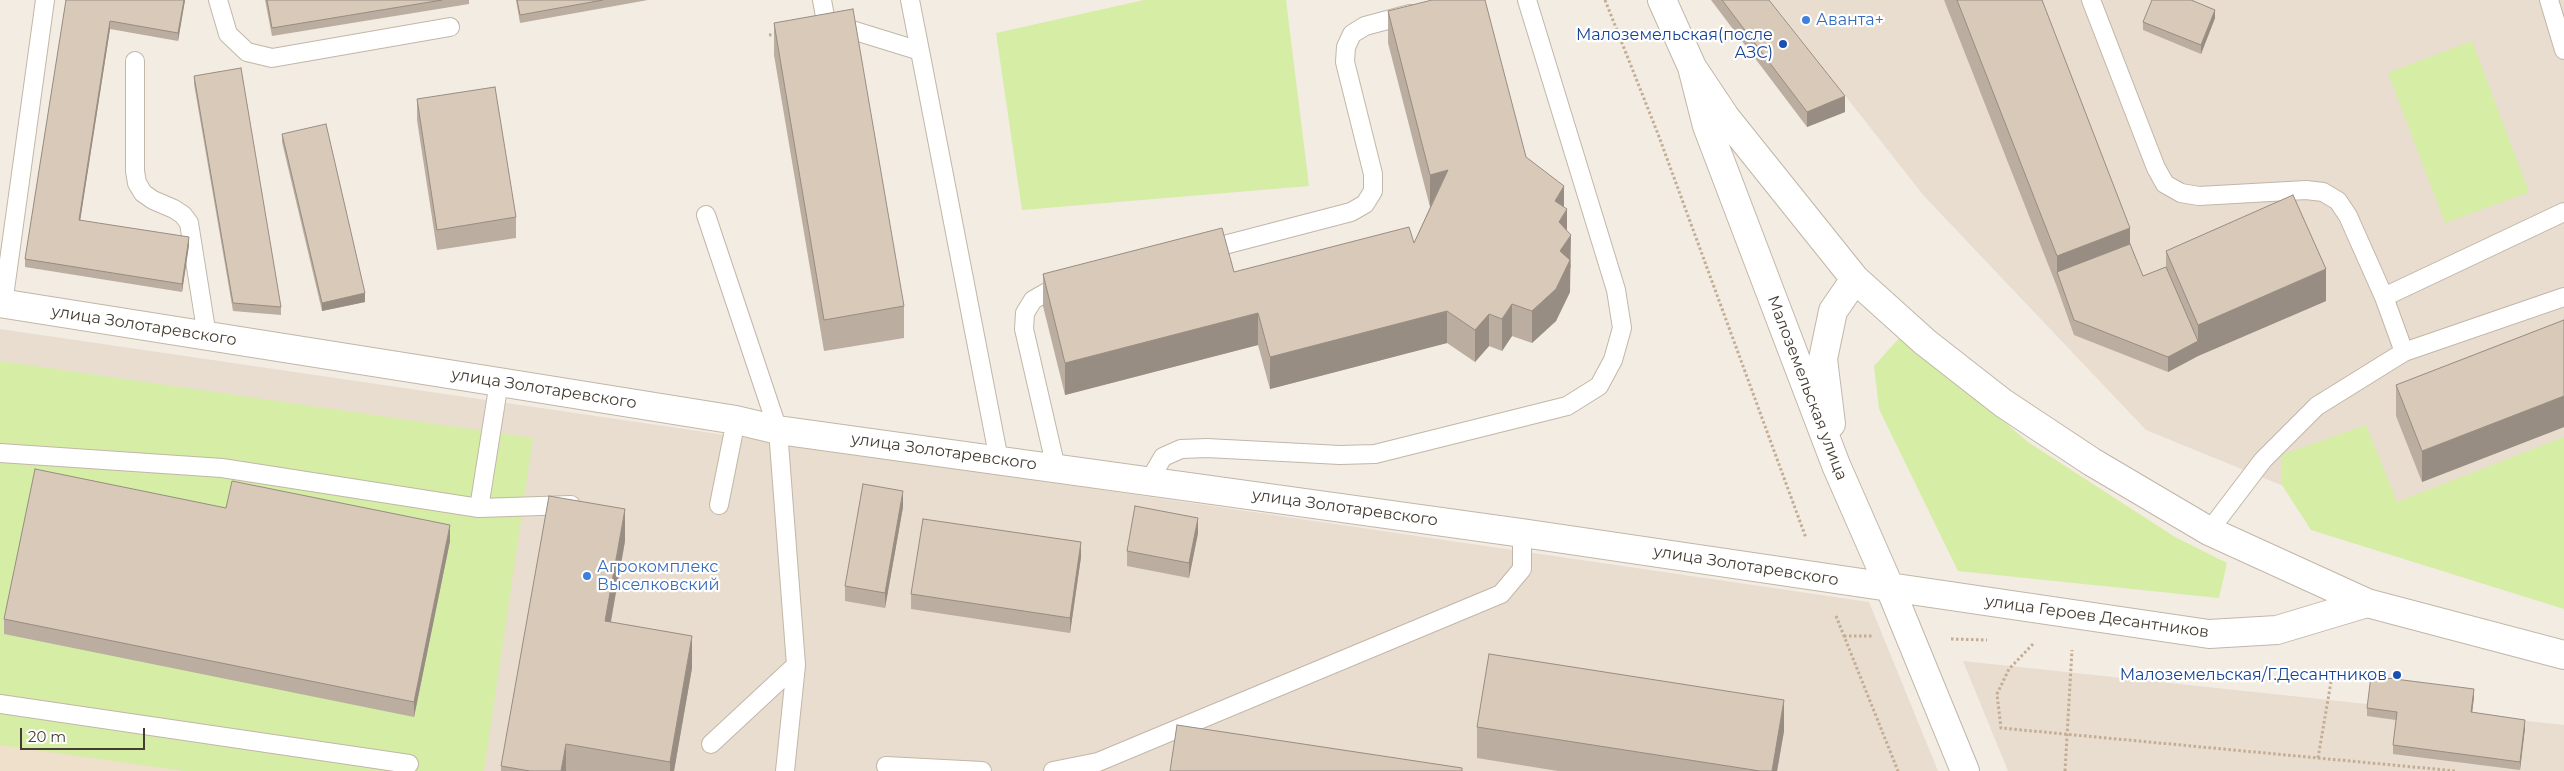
<!DOCTYPE html>
<html>
<head>
<meta charset="utf-8">
<style>
  body { margin:0 }
  #map { position:relative; width:2564px; height:771px; overflow:hidden; background:#f3ece2; font-family:Montserrat,sans-serif }
  canvas { display:block }
  .scale { position:absolute; left:20px; top:728px; width:125px; height:22px; box-sizing:border-box; border:2px solid #453c32; border-top:0; padding-left:6px; font-size:15px; line-height:18px; white-space:nowrap; color:#453c32; -webkit-text-stroke:4px #fff; paint-order:stroke }
</style>
</head>
<body>
<div id="map">
<canvas width="2564" height="771"></canvas>
<div class="scale">20 m</div>
</div>
<script>
const c = document.querySelector('canvas').getContext('2d');
c.lineJoin = 'round';
function fill(path, color) {
  c.fillStyle = color;
  c.fill(path, 'evenodd');
}
function shape(rows) {
  const path = new Path2D();
  for (const r of rows) {
    path.moveTo(r[0], r[1]);
    for (let i = 2; i < r.length; i += 2) path.lineTo(r[i], r[i + 1]);
  }
  return path;
}
function strokePath(path, color, width, dash) {
  c.strokeStyle = color;
  c.lineWidth = width;
  c.lineCap = dash ? 'butt' : 'round';
  c.setLineDash(dash || []);
  c.stroke(path);
}
function drawText(font, color, halo, rows, align = 'center') {
  c.font = font + ' Montserrat,sans-serif';
  c.lineWidth = 4.5;
  c.setLineDash([]);
  c.textBaseline = 'middle';
  c.strokeStyle = halo;
  c.fillStyle = color;
  for (const [text, x, y, turn = 0] of rows) {
    c.save();
    c.translate(x, y);
    c.rotate((+turn || 0) * Math.PI / 180);
    c.textAlign = isNaN(turn) ? turn : align;
    if (halo) c.strokeText(text, 0, 0);
    c.fillText(text, 0, 0);
    c.restore();
  }
}
const residential = shape([
  [1770,0,2564,0,2564,586,2460,558,2146,430,1924,196],
  [0,329,1869,602,1938,771,0,771],
  [1963,661,2564,725,2564,771,2008,771]
]);
const education = shape([
  [0,745,185,771,0,771]
]);
const green = shape([
  [1144,0,1286,0,1309,186,1022,210,996,33],
  [2472,41,2529,192,2445,223,2388,73],
  [1902,335,2028,442,2175,537,2227,563,2219,598,1958,571,1879,409,1874,366],
  [0,361,533,438,484,771,185,771,0,745],
  [2366,425,2397,502,2564,437,2564,609,2311,530,2282,485,2281,455]
]);
const path = shape([
  [1605,0,1658,134,1806,538],
  [769,35,776,34],
  [1836,616,1898,771],
  [1844,636,1872,636],
  [1951,639,1987,640],
  [2033,644,2009,669,1997,694,2001,728,2318,758,2332,676,2269,669],
  [2318,758,2456,771],
  [2065,771,2072,650]
]);
const service = shape([
  [218,0,228,34,247,52,272,58,450,27],
  [822,0,826,22,920,51,999,460],
  [910,0,920,51],
  [2091,0,2156,168,2165,184,2181,193,2199,196,2306,190,2323,192,2338,201,2348,216,2384,297],
  [2549,0,2564,50],
  [135,61,135,171,137,183,143,193,153,200,174,209,183,215,189,223,207,336],
  [706,215,778,430,796,665,785,771],
  [1205,250,1351,212,1365,204,1373,191,1373,174,1345,62,1346,47,1352,34,1365,26,1410,14],
  [3,304,45,0],
  [2404,352,2564,297],
  [0,453,222,468,479,508,499,382],
  [1056,468,1024,329,1025,313,1033,300,1047,292,1064,288],
  [1149,481,1163,457,1181,449,1207,448,1340,455,1375,454,1567,406,1599,386,1613,360,1622,328,1616,290,1527,0],
  [719,505,736,420],
  [479,508,571,505],
  [2209,531,2263,460,2317,406,2404,352,2384,297,2564,212],
  [0,704,409,764],
  [711,744,796,665],
  [886,766,982,771],
  [1053,771,1098,762,1501,594,1522,569,1522,533]
]);
const minor = shape([
  [1662,0,1692,67,1707,126,1836,465,1890,588,1965,771],
  [1692,67,1726,118,1855,279,1925,342,2003,403,2092,462,2209,531,2367,603,2564,655],
  [0,303,499,382,736,420,778,430,1522,533,2209,634,2277,630,2367,603],
  [1831,424,1823,359,1833,311,1855,279]
]);
const wall = shape([
  [66,0,185,0,178,41,110,29,80,220,189,245,182,292,25,267,25,259],
  [265,0,469,0,469,4,272,36],
  [516,0,648,0,520,23],
  [1711,0,1769,0,1845,112,1807,127],
  [1944,0,2042,0,2130,244,2143,276,2166,267,2166,251,2326,301,2198,356,2168,372,2074,335,2057,287],
  [1388,11,1526,157,1564,208,1571,267,1570,268,1570,292,1556,321,1532,343,1512,336,1502,351,1489,346,1475,362,1447,343,1270,389,1258,345,1065,395,1043,306,1043,274,1234,272,1414,243,1430,207,1388,43],
  [2215,18,2201,54,2143,30,2143,22],
  [774,23,904,306,904,338,824,351,774,55],
  [194,76,281,307,281,315,233,311,194,84],
  [417,99,516,217,516,238,437,250,417,120],
  [282,134,365,302,322,311,282,142],
  [2564,320,2564,427,2422,482,2396,416,2396,385],
  [903,507,885,608,845,601,845,586],
  [226,508,450,541,414,717,4,634,4,619],
  [1198,533,1189,578,1127,566,1127,551],
  [625,541,611,622,692,668,674,771,501,771,501,766],
  [1081,557,1070,633,911,609,911,594],
  [2474,697,2472,713,2525,728,2520,770,2393,754,2393,745,2396,720,2367,716,2367,708],
  [1477,727,1784,731,1777,771,1558,771,1477,758]
]);
const shadedWall = shape([
  [184,0,185,0,178,41,178,33],
  [2215,10,2215,18,2201,54,2201,45],
  [110,21,110,29,79,228,79,220],
  [1845,96,1845,112,1807,127,1807,112],
  [1448,170,1430,207,1430,175],
  [1564,186,1564,214,1567,209,1567,240,1571,235,1570,292,1556,321,1532,343,1532,311,1555,201],
  [2130,228,2130,259,2057,272,2057,256],
  [189,237,189,245,182,292,182,284],
  [2326,269,2326,301,2198,356,2168,372,2168,357,2198,341,2198,325],
  [365,293,365,302,322,311,322,303],
  [1512,304,1512,336,1502,351,1502,319],
  [1447,311,1447,343,1270,389,1270,357],
  [1258,313,1258,345,1065,395,1065,363],
  [1489,314,1489,346,1475,362,1475,330],
  [2564,396,2564,427,2422,482,2422,451],
  [903,491,903,507,885,608,885,593],
  [625,509,625,541,605,653,605,621],
  [1198,518,1198,533,1189,578,1189,563],
  [450,525,450,541,414,717,414,702],
  [1081,542,1081,557,1070,633,1070,618],
  [692,636,692,668,674,771,670,771,670,762],
  [2474,689,2474,697,2471,721,2471,712],
  [1784,700,1784,731,1777,771,1772,771],
  [2525,720,2525,728,2520,770,2520,762],
  [566,744,566,771,561,771]
]);
const building = shape([
  [66,0,184,0,178,33,110,21,79,220,189,237,182,284,25,259,66,0],
  [267,0,442,0,272,28,267,0],
  [517,0,603,0,520,15,517,0],
  [1432,0,1485,0,1526,157,1564,186,1555,201,1567,209,1559,222,1571,235,1560,251,1570,260,1556,289,1532,311,1512,304,1502,319,1489,314,1475,330,1447,311,1270,357,1258,313,1065,363,1043,274,1222,228,1234,272,1409,227,1414,243,1448,170,1430,175,1388,11,1432,0],
  [1722,0,1769,0,1845,96,1807,112,1722,0],
  [1957,0,2042,0,2130,228,2057,256,1957,0],
  [2152,0,2191,0,2215,10,2201,45,2143,22,2152,0],
  [853,9,904,306,824,320,774,23,853,9],
  [241,68,281,307,233,303,194,76,241,68],
  [495,87,516,217,437,230,417,99,495,87],
  [326,124,365,293,322,303,282,134,326,124],
  [2293,195,2326,269,2198,325,2166,251,2293,195],
  [2130,244,2143,276,2166,267,2198,341,2168,357,2074,320,2057,272,2130,244],
  [2564,320,2564,396,2422,451,2396,385,2564,320],
  [35,469,226,508,232,481,450,525,414,702,4,619,35,469],
  [863,484,903,491,885,593,845,586,863,484],
  [549,496,625,509,605,621,692,636,670,762,566,744,561,771,530,771,501,766,549,496],
  [1135,506,1198,518,1189,563,1127,551,1135,506],
  [923,519,1081,542,1070,618,911,594,923,519],
  [1489,654,1784,700,1772,771,1760,771,1477,727,1489,654],
  [2371,676,2474,689,2471,712,2525,720,2520,762,2393,745,2397,712,2367,708,2371,676],
  [1177,725,1462,768,1462,771,1170,771,1177,725]
]);
const markers = [
  [1806,20,5,"#3f7fe0"],
  [1783,44,5,"#1a4fb4"],
  [587,576,5,"#3f7fe0"],
  [2397,675,5,"#1a4fb4"]
];
const shopNames = [
  ["Аванта+",1816,20],
  ["Агрокомплекс",597,567],
  ["Выселковский",597,585]
];
const transitNames = [
  ["Малоземельская(после",1773,35],
  ["АЗС)",1773,53],
  ["Малоземельская/Г.Десантников",2387,675]
];
const streetNames = [
  ["улица Золотаревского",144,326,9],
  ["Малоземельская улица",1807,388,69],
  ["улица Золотаревского",544,389,9],
  ["улица Золотаревского",944,452,8],
  ["улица Золотаревского",1345,508,8],
  ["улица Золотаревского",1746,566,9],
  ["улица Героев Десантников",2097,617,8]
];
fill(residential, '#e8ddcf');
fill(education, '#eee0ca');
fill(green, '#d5eda5');
strokePath(service, '#c2b6a7', 20);
strokePath(minor, '#c2b6a7', 30);
strokePath(path, '#c3ad93', 3, [2.5, 2.5]);
strokePath(service, '#fff', 18);
strokePath(minor, '#fff', 28);
fill(wall, '#bbad9f');
fill(shadedWall, '#988d82');
fill(building, '#d9c9b9');
strokePath(building, '#988d82', 1);
for (const [x, y, r, color] of markers) {
  const dot = new Path2D();
  dot.arc(x, y, r, 0, 2 * Math.PI);
  c.fillStyle = color;
  c.fill(dot);
  strokePath(dot, '#fff', 2);
}
drawText('16px', '#366cbe', '#fff', shopNames, 'left');
drawText('16px', '#164399', '#fff', transitNames, 'right');
drawText('16px', '#453c32', '#fff', streetNames);
</script>
</body>
</html>
